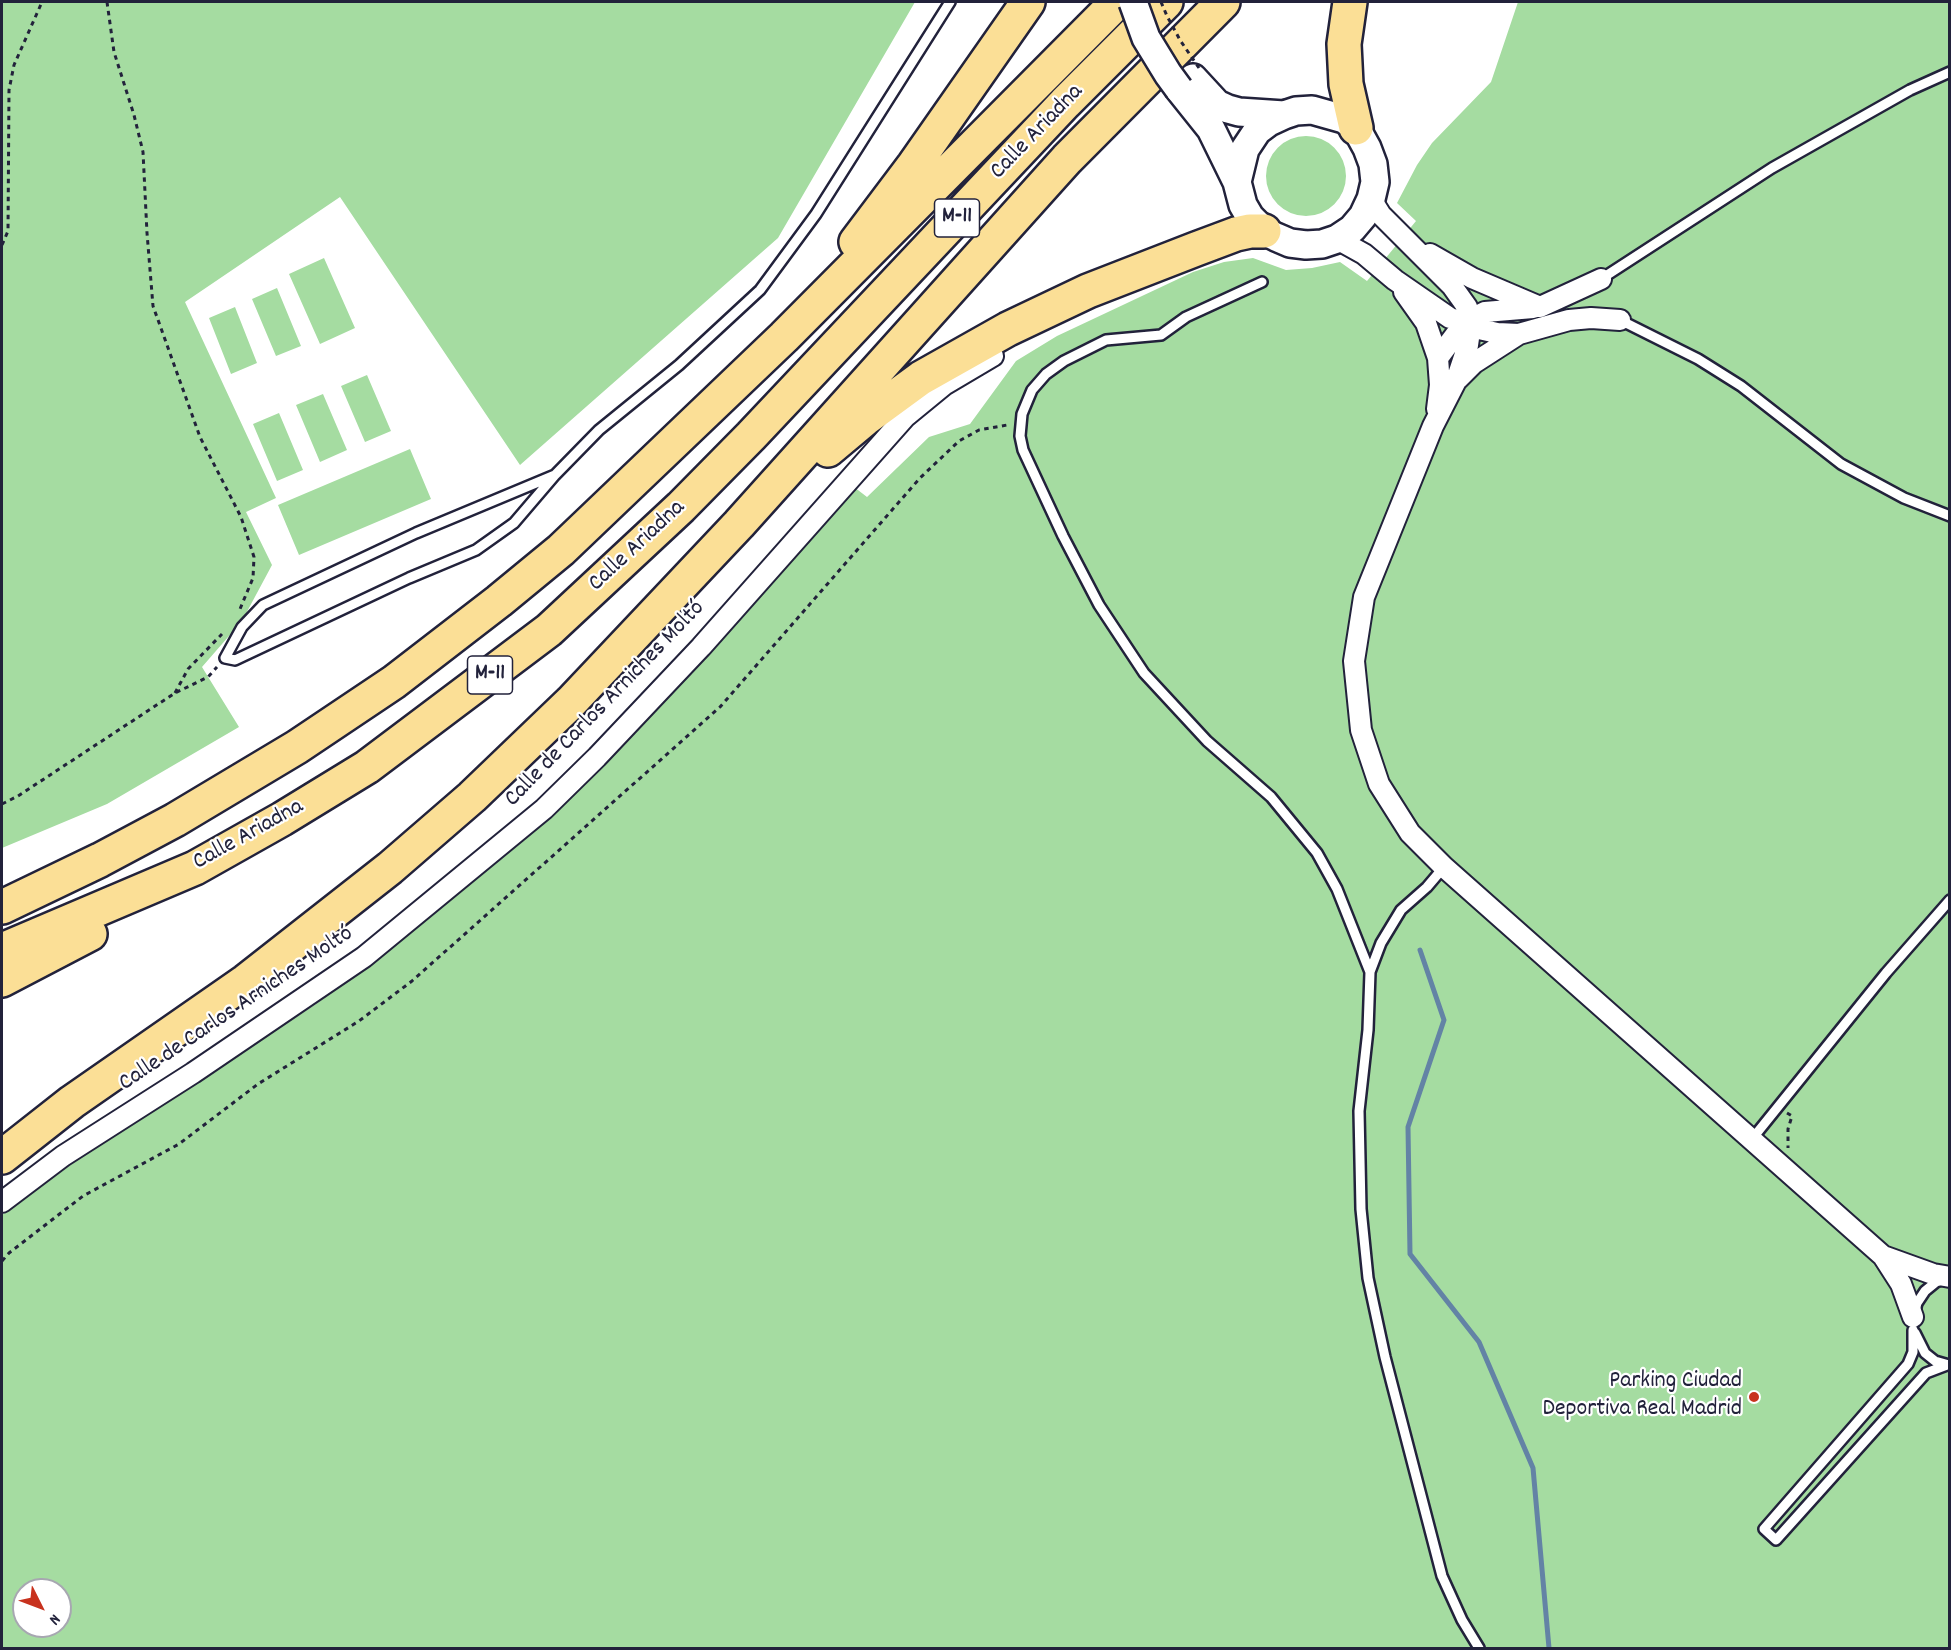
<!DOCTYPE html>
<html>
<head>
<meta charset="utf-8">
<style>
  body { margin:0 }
  #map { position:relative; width:1951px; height:1650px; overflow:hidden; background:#fff; font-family:Dekko,sans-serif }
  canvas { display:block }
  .frame { position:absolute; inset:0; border:3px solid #22223b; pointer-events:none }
  .north { position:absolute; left:12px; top:1578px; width:60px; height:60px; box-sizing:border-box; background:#fff; border:2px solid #a7a7b1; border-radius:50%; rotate:132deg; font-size:16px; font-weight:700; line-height:24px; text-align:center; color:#22223b }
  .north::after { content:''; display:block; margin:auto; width:21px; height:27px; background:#c8321e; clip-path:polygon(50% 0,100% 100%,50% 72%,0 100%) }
</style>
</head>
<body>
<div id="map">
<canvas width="1951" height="1650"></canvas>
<div class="frame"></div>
<div class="north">N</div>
</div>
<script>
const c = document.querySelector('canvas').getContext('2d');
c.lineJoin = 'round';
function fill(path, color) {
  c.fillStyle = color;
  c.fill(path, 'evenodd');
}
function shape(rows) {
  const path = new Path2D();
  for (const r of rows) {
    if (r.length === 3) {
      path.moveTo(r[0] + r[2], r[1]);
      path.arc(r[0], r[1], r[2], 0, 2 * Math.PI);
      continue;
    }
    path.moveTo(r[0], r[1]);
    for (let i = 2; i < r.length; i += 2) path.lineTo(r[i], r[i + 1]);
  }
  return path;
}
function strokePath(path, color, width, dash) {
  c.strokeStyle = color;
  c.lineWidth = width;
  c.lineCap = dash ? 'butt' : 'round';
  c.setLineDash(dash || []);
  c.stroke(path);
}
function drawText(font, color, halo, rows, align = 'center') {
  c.font = font + ' Dekko,sans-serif';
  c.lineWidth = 4.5;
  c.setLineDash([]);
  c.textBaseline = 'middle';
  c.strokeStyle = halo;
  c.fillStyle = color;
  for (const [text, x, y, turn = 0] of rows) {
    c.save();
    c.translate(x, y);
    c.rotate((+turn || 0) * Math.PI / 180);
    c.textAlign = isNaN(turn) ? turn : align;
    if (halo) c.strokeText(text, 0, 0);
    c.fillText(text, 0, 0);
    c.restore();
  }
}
const green = shape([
  [2,2,915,2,778,238,520,465,340,197,185,302,276,498,246,512,272,565,242,621,202,667,239,727,107,804,2,848],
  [1518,2,1949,2,1949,1648,2,1648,2,1215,84,1155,316,1004,405,937,528,837,592,776,677,686,854,487,867,497,929,437,970,424,1016,361,1057,336,1193,272,1224,262,1253,258,1286,270,1312,268,1340,262,1367,281,1416,221,1397,203,1417,165,1432,143,1491,82],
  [24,1590,60,1590,60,1626,24,1626],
  [1306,176,40],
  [324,258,355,328,320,344,289,274],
  [277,288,301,346,276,356,252,299],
  [235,307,257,363,231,374,209,318],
  [367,375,391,431,365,442,341,386],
  [323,394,347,450,320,462,296,405],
  [279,413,303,470,277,481,253,424],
  [410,449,431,499,299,555,278,505]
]);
const stream = shape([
  [1420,950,1444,1020,1408,1127,1410,1254,1479,1342,1533,1468,1549,1648]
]);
const path = shape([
  [107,2,114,52,134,115,143,152,147,233,153,306,200,437,241,517,254,557,253,578,240,609],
  [2,245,8,231,9,90,14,65,42,2],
  [175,693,188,669,222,634],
  [2,804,18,796,175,693,208,677,217,667],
  [1787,1113,1792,1116,1788,1129,1788,1148],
  [2,1261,9,1253,83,1196,179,1144,258,1084,359,1021,412,981,720,707,920,478,959,441,979,430,1007,425]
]);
const lane = shape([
  [1601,279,1772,168,1910,90,1950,72],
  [1262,282,1186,317,1161,335,1106,340,1064,361,1046,374,1032,390,1022,414,1020,436,1023,450,1063,536,1099,605,1144,673,1207,741,1271,797,1317,853,1337,889,1370,972,1368,1030,1359,1111,1361,1209,1368,1278,1385,1357,1442,1576,1462,1620,1479,1648],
  [1620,320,1698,359,1741,386,1841,464,1904,498,1950,516],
  [555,475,514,523,476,550,409,578,235,660,225,658,242,627,263,605,416,533,555,475],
  [555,475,599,430,679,365,760,290,816,214,950,2],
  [1370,972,1381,943,1401,910,1427,887,1444,867],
  [1752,1139,1886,973,1950,900],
  [1915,1311,1917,1303,1925,1291,1936,1282,1944,1279],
  [1913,1330,1913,1352,1908,1364,1764,1529,1776,1540,1926,1373,1947,1365],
  [1915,1333,1925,1353,1935,1361,1949,1365]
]);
const street = shape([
  [1371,199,1381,215,1452,286,1467,307,1471,324,1468,345,1456,381,1433,426,1364,597,1354,661,1361,730,1379,784,1410,833,1444,867,1883,1256,1901,1284,1913,1317],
  [1337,239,1364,254,1395,280,1450,318,1471,324,1479,329,1497,333,1519,334,1569,320,1591,318,1620,320],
  [1430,254,1472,278,1540,307,1601,279],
  [1404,292,1426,323,1438,358,1440,385,1437,409],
  [1438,358,1459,330,1471,324,1477,316,1485,312,1533,308],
  [1458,379,1474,363,1519,334],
  [2,1202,63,1156,193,1073,364,957,544,809,597,757,701,647,905,417,944,385,993,356],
  [1883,1256,1933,1274,1950,1277]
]);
const secondary = shape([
  [1193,78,1217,104,1228,109,1239,112,1284,115],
  [1179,89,1211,129,1237,182,1243,205,1250,217,1264,231,1276,237,1290,243,1306,245,1322,244,1337,239,1352,229,1363,216,1371,199,1375,182,1373,164,1367,148,1356,128,1344,119,1312,110,1296,111,1284,115,1269,122,1257,131,1245,149,1237,182]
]);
const highway = shape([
  [1350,2,1344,44,1346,84,1356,128],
  [856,242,914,165,1028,2],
  [828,450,865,419,921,378,1008,329,1088,291,1196,249,1236,234,1250,231,1264,231],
  [2,907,100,860,175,820,297,747,394,682,499,601,561,550,784,337,1117,2],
  [2,950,195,868,282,819,367,767,549,630,681,507,751,436,1065,103,1166,2],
  [2,980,90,934],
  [2,1157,72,1102,246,981,390,868,472,797,571,702,739,524,1067,159,1223,2]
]);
const pathBridge = shape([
  [1161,2,1167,16,1180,40,1199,68]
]);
const secondaryBridge = shape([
  [1133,2,1146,38,1168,74,1179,89]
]);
const markers = [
  [1754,1397,6,"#c8321e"]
];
const shields = [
  [957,218,45],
  [490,675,45]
];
const shieldNames = [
  ["M-11",957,218],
  ["M-11",490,675]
];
const streetNames = [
  ["Calle Ariadna",1038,133,-46],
  ["Calle Ariadna",638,547,-43],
  ["Calle de Carlos Arniches Moltó",606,705,-46],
  ["Calle Ariadna",249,836,-29],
  ["Calle de Carlos Arniches Moltó",237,1010,-34]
];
const poiNames = [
  ["Parking Ciudad",1742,1383],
  ["Deportiva Real Madrid",1742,1411]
];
fill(green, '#a5dca1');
strokePath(stream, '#6383a5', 5);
strokePath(lane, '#22223b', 14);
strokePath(street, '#22223b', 24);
strokePath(secondary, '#22223b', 32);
strokePath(highway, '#22223b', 38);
strokePath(path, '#22223b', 3, [4.5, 4.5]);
strokePath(lane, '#fff', 9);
strokePath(street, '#fff', 20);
strokePath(secondary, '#fff', 27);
strokePath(highway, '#fbdf96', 33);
strokePath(secondaryBridge, '#22223b', 32, []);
strokePath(pathBridge, '#22223b', 3, [4.5, 4.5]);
strokePath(secondaryBridge, '#fff', 27);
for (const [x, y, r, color] of markers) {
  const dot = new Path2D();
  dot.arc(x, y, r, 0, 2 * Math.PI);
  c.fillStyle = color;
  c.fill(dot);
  strokePath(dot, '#fff', 2);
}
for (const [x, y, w] of shields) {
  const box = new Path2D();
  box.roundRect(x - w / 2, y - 19, w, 38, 4.5);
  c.fillStyle = '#fff';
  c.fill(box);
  strokePath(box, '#22223b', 1.5);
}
drawText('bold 22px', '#22223b', null, shieldNames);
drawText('24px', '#22223b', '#fff', streetNames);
drawText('24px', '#22223b', '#fff', poiNames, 'right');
</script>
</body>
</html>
